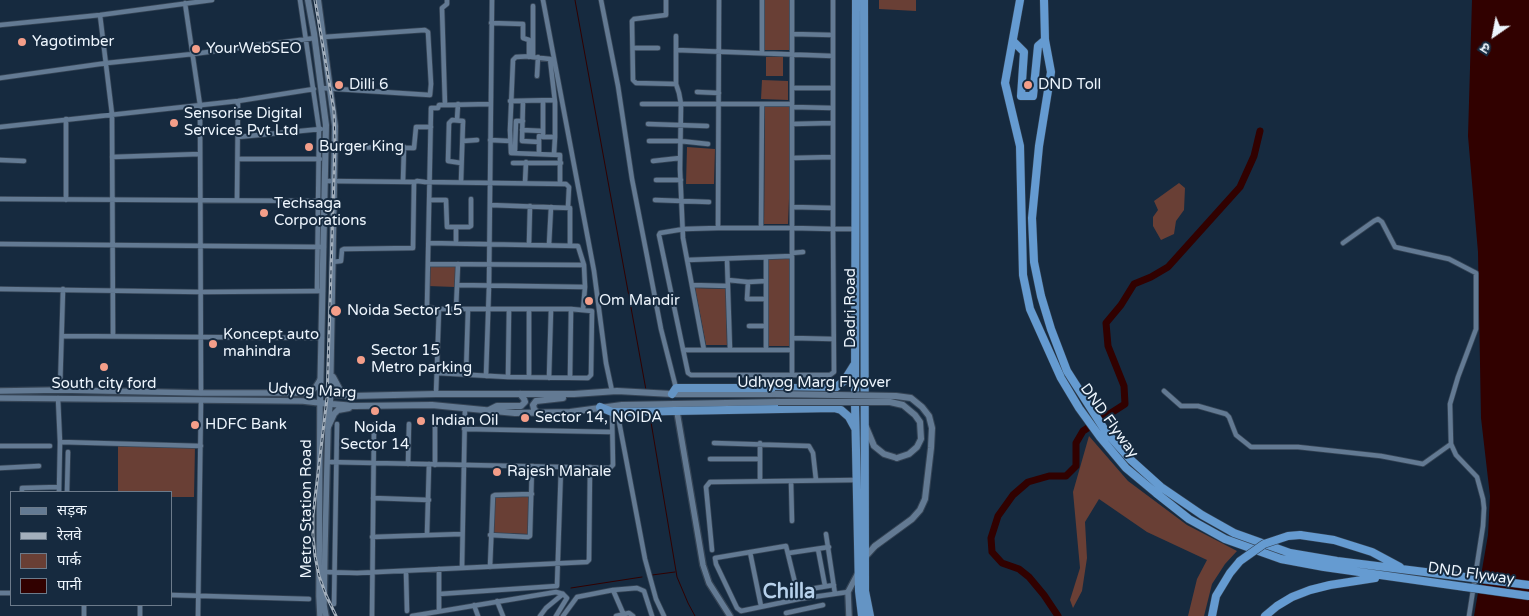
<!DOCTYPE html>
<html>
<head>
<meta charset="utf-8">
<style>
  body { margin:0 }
  #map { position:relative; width:1529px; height:616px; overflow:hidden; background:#162a3f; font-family:"Varela Round","Noto Sans Devanagari",sans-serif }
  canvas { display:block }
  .legend { position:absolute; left:10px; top:491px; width:162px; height:115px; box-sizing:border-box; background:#162a3f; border:1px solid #6c7b8b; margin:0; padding:6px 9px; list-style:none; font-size:15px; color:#edf5fd }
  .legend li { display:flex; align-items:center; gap:10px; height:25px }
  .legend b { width:25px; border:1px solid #6c7b8b }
  .north { position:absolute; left:1469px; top:10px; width:50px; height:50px; -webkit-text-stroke:4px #162a3f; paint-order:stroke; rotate:213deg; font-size:14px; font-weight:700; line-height:20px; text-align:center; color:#edf5fd }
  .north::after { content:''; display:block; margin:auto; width:18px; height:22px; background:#edf5fd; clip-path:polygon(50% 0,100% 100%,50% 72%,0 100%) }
</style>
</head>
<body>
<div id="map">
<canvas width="1529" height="616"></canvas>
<ul class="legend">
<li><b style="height:6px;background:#637a93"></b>सड़क</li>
<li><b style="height:6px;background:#a3afbc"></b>रेलवे</li>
<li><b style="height:14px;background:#693f35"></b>पार्क</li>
<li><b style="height:14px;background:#310100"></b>पानी</li>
</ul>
<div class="north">उ</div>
</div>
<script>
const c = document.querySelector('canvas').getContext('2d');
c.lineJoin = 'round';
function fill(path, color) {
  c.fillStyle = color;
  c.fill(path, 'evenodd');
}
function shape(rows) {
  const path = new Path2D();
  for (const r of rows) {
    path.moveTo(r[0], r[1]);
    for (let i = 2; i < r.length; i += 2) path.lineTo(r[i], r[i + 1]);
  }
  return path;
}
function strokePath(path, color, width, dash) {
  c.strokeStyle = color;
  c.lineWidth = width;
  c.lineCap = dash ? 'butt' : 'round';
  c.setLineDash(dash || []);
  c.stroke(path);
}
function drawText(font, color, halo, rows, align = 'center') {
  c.font = font + ' "Varela Round",sans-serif';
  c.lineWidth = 4;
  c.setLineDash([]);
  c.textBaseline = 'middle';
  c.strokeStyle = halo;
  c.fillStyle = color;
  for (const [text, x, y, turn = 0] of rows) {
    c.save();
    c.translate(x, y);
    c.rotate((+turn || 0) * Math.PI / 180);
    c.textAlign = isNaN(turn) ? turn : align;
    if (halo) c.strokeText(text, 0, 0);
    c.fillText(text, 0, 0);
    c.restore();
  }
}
const green = shape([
  [765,0,789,0,789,50,765,50],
  [879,0,916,0,916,11,879,9],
  [783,56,783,76,766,76,766,57],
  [762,80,788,81,788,100,761,99],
  [765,107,789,107,792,124,788,224,764,224],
  [687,147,715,149,714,184,686,184],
  [1179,183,1185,188,1184,210,1176,221,1174,234,1161,240,1153,226,1153,217,1158,210,1154,201],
  [767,259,789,259,789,346,767,346],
  [429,264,456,265,455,287,428,286],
  [695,288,726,289,727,345,706,345],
  [1089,436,1128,481,1187,525,1237,551,1225,564,1212,584,1204,616,1188,616,1197,579,1207,560,1147,532,1099,499,1085,522,1087,558,1082,591,1073,608,1070,600,1080,568,1073,492],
  [118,445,195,446,194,497,171,497,171,492,118,492],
  [494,496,530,497,529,534,493,533]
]);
const water = shape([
  [1472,0,1529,0,1529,616,1474,616,1488,535,1490,496,1481,418,1478,252,1468,136]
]);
const stream = shape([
  [575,0,646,390],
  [650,416,677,577,688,603,695,616],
  [652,575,675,572],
  [571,588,642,577]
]);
const river = shape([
  [1058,616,1044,595,1029,577,1019,569,1002,563,992,552,991,538,998,516,1013,495,1028,482,1049,476,1066,476,1076,466,1076,443,1083,431,1125,404,1124,386,1108,346,1106,323,1121,305,1134,284,1151,277,1168,267,1240,187,1254,156,1260,131]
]);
const minor = shape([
  [300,0,319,129,317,291],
  [447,0,447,4,442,8,445,105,490,104],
  [543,0,594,271,606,363,612,391],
  [601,0,618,86,632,179,647,256,661,329,676,388],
  [666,0,666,15,634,19,632,21,633,80,636,83,676,84,679,93,681,104,680,169,683,238,704,350],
  [833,0,833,229,834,372,830,375,691,375,688,373,659,235,660,233,684,229,718,228,792,228,833,229,855,229],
  [185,3,200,105,201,393],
  [533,6,533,56,516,57,513,60,510,130,511,153,560,155,560,183],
  [100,15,112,114,113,336],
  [491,23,523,24,523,38,529,40,529,57],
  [0,25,100,15,212,0],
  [792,34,833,35],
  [633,48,658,48],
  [676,50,833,56],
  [762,53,762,0],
  [532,57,550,59,555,102],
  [537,76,538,57],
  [0,78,107,63,193,54,315,38],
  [676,84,676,36],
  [321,88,430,95,431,84,428,32,425,30,324,37],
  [793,88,833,88],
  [697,92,719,93],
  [510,101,553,100,555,102,555,137],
  [523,101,522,141,539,142],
  [543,101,543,137,555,137,554,154],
  [642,104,792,104],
  [792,107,833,108],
  [457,120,458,104],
  [648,124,707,126],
  [792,124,833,123],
  [0,127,238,101,314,89],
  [522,130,543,131],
  [238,137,321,129],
  [490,140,510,141],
  [463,141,477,140],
  [649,141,680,141,708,144],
  [334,147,414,148,416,127,431,127],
  [515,150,516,121,523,121],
  [539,154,539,136],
  [112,157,200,154],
  [792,158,833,157],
  [238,159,320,159],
  [0,160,24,161],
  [653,161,680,158],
  [513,163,561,163],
  [656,180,681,180],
  [326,181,415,182,417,181,425,182,566,184,569,187,568,207],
  [403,181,404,147],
  [461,182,463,121,452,120,449,123,448,161,461,163],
  [525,183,526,162],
  [0,199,325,201],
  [66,200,66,119],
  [237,200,238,101],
  [430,200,446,200,447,227,469,227,471,226,471,199],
  [655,200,709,202],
  [490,205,570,208,570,245],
  [792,207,833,208],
  [718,228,719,0],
  [761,228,762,104],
  [429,243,578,246,584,265,585,287,583,310],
  [456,243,456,227],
  [1343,243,1374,221,1378,219,1382,222,1395,247,1449,259,1476,273,1476,329,1458,377,1450,404,1451,444,1456,455,1477,477,1483,499,1484,508,1483,526,1469,616],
  [0,244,324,247],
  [529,244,530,206],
  [549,245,551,207],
  [792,253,803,252],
  [727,259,730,350],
  [687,260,792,256],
  [332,262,341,261,342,250,344,249,413,248,414,182],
  [429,264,584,265],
  [728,280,748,282,766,281],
  [748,282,747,299,766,299],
  [457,285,585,287],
  [692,285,728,286],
  [0,289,201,292,323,291],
  [456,309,458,264],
  [749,326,766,326],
  [62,336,322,338],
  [792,338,833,339],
  [683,350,792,350],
  [766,350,766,257],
  [437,373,508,377,588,378,591,375,592,311,571,309,439,309,427,307,431,108,438,108,439,105,445,105],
  [466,374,468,309],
  [792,375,792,0],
  [486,376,489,286,492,0],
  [508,377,509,309],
  [529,377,529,309],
  [549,378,551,309],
  [570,378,571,309],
  [60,390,63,289],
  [1164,391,1181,406,1198,406,1226,414,1229,417,1236,435,1251,447,1298,447,1335,451,1381,456,1423,464,1451,444],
  [436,394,439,309],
  [58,398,60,442,59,492],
  [617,411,645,559,656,599,664,616],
  [464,429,612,432],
  [60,442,201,446],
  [714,443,809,446,813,453,816,480],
  [760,443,760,481],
  [0,446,50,446],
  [710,459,760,459],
  [328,462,610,468,613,465,612,412],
  [408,464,409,424],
  [435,465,435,425],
  [0,468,39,466],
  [791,481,792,521],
  [22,492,22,488,59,487],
  [67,492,68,452],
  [373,498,429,500],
  [826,534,835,594],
  [427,535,429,464],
  [490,535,528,537,530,536,532,466],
  [372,537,462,534],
  [818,549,825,586],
  [712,550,706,487,710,482,857,480],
  [750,552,761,606],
  [789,553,829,547],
  [490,567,493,496,495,495,532,494],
  [462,568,465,408],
  [439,569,439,611],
  [406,571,407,611],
  [325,572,357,573,587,562,589,560,590,467],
  [613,590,623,613],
  [798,591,834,585],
  [0,593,11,593],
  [439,594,557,586,561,467],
  [171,595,309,599],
  [799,599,786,546,715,558,716,564,737,608,741,611,799,599,848,592],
  [497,601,503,616],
  [334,604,337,424],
  [84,605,84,616],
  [140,605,140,616],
  [474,605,478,616],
  [786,613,823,605],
  [198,616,201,400],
  [372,616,374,425],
  [412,616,556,592,563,594,567,598,556,616],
  [540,616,546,608,563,594],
  [563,616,577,597,613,590,637,588,644,591,652,616],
  [616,616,629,613,633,616]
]);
const tertiary = shape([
  [0,391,60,390,201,393,305,393,315,388,320,380],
  [0,398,303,401,320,403,319,596,320,616],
  [677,412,703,565,709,583,730,616],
  [326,616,324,605,325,546,328,427,330,404],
  [849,616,848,592,858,573]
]);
const secondary = shape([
  [308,0,314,33,326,125,320,403,355,406,432,405,515,413,570,412,622,405,778,402],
  [318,0,335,126,330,404],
  [333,377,340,390,349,394],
  [321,393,352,396,436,394,574,394,617,391,672,394,775,394],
  [489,410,497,406,521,406,525,402,524,399,520,394],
  [537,412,534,409,533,405,536,401,563,398],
  [328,427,334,414,338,410,349,408],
  [866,427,874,446,884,454,897,458],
  [865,557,875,546]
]);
const trunk = shape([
  [856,0,855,403,859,591,862,616],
  [864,0,865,576,865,591,870,616],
  [672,394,676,388,835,388,844,381,854,365],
  [600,407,612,412,622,412,834,408,841,410,849,417,855,428]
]);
const motorway = shape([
  [1020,0,1005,83,1020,146,1023,275,1030,309,1061,378,1079,408,1100,437,1126,468,1156,493,1189,519,1225,539,1281,559,1324,567,1465,587],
  [1044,0,1045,40,1051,72,1039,146,1032,218,1034,262,1041,296,1051,329,1067,371,1106,432,1131,460,1161,487,1202,515,1234,533,1290,553,1337,561,1465,577],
  [1013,41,1024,52,1021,96,1033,96,1038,46,1045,40],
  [1300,535,1334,540,1372,552,1400,567],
  [1212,616,1216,596,1230,573,1240,561],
  [1265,616,1277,606,1292,597,1310,590,1330,585,1375,578]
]);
const rail = shape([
  [315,0,334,111,335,144,327,398,313,515,313,536,315,556,319,576,326,595,336,616]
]);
const secondaryBridge = shape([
  [775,394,896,396,911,398,922,407,929,416,932,428,931,448,925,499,920,510,912,519,875,546],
  [778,402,890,402,903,405,915,415,920,422,921,439,917,447,909,454,897,458]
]);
const motorwayBridge = shape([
  [1240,561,1264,544,1288,536,1300,535],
  [1465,577,1529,585],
  [1465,587,1529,596]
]);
const markers = [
  [22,42,5,"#f49e89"],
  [196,49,5,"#f49e89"],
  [339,85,5,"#f49e89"],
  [1028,85,5,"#f49e89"],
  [174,123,5,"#f49e89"],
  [309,147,5,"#f49e89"],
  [264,213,5,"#f49e89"],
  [589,301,5,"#f49e89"],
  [336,311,6,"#f49e89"],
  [213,344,5,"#f49e89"],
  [361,360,5,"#f49e89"],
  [104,367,5,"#f49e89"],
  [375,411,5,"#f49e89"],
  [525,418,5,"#f49e89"],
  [421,421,5,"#f49e89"],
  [195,425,5,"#f49e89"],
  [497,472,5,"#f49e89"]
];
const poiNames = [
  ["Yagotimber",32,42],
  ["YourWebSEO",206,49],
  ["Dilli 6",349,85],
  ["DND Toll",1038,85],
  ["Sensorise Digital",184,114],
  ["Services Pvt Ltd",184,131],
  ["Burger King",319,147],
  ["Techsaga",274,204],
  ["Corporations",274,221],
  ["Om Mandir",599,301],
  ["Noida Sector 15",347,311],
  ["Koncept auto",223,335],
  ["mahindra",223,352],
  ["Sector 15",371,351],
  ["Metro parking",371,368],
  ["South city ford",104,384,"center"],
  ["Sector 14, NOIDA",535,418],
  ["Indian Oil",431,421],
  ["HDFC Bank",205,425],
  ["Noida",375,428,"center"],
  ["Sector 14",375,445,"center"],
  ["Rajesh Mahale",507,472]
];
const streetNames = [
  ["Dadri Road",851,308,-90],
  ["Udhyog Marg Flyover",814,383],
  ["Udyog Marg",312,391,3],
  ["DND Flyway",1109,421,54],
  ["Metro Station Road",307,509,-90],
  ["DND Flyway",1471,574,8]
];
const districtNames = [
  ["Chilla",789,593]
];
fill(green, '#693f35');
fill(water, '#310100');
strokePath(stream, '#310100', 1);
strokePath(river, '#310100', 7);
strokePath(minor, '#354455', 6);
strokePath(tertiary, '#354455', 8);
strokePath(secondary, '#354455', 8);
strokePath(trunk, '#354455', 9);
strokePath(motorway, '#354455', 9);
strokePath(minor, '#637a93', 4.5);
strokePath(tertiary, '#637a93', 5.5);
strokePath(secondary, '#637a93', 6);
strokePath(trunk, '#6494c4', 8);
strokePath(motorway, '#659bd1', 8);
strokePath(rail, '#a3afbc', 3);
strokePath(rail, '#162a3f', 1, [4]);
strokePath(secondaryBridge, '#354455', 8, []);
strokePath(motorwayBridge, '#354455', 9, []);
strokePath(secondaryBridge, '#637a93', 6);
strokePath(motorwayBridge, '#659bd1', 8);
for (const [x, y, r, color] of markers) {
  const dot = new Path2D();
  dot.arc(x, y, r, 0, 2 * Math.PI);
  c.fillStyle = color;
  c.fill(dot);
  strokePath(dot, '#162a3f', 2);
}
drawText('15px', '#edf5fd', '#162a3f', poiNames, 'left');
drawText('15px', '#edf5fd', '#162a3f', streetNames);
drawText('bold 20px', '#b7d1eb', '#162a3f', districtNames);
</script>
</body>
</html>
